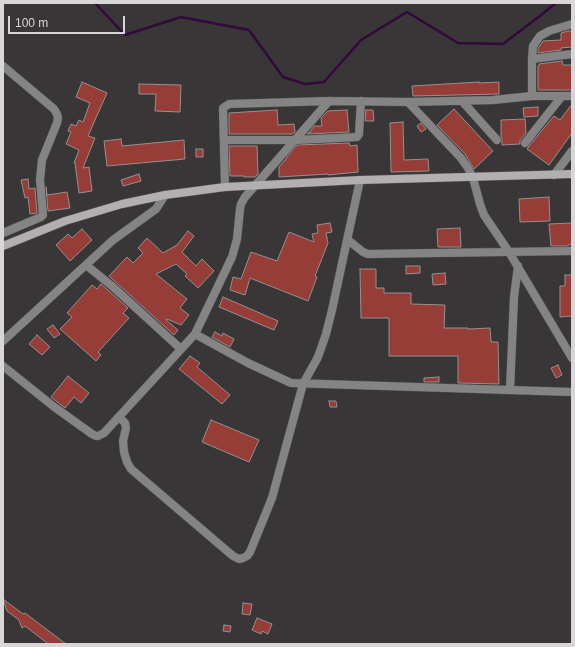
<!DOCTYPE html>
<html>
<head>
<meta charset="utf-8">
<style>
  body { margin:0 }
  #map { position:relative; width:575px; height:647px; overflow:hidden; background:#393637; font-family:Helvetica,sans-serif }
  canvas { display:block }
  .frame { position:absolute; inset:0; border:4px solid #d8d6d6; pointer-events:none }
  .scale { position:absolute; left:8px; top:16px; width:117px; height:18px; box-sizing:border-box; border:2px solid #d8d6d6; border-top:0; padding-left:5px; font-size:12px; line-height:14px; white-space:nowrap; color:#d8d6d6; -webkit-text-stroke:3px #393637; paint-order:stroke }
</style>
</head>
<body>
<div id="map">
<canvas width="575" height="647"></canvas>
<div class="frame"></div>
<div class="scale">100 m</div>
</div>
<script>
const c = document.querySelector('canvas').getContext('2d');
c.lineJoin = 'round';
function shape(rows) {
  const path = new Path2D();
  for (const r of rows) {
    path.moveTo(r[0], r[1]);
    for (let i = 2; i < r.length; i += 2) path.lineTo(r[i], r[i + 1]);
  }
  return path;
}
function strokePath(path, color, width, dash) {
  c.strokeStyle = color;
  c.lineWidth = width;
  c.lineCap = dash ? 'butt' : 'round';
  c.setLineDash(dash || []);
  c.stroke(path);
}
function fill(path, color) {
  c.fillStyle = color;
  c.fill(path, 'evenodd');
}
const stream = shape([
  [95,3,125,35,181,17,249,30,283,77,305,84,324,82,361,40,407,12,458,43,503,44,541,15,556,3]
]);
const building = shape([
  [568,31,572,31,572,47,561,48,561,50,538,53,538,48,543,41,561,40,561,33,568,31],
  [562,61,563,65,572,65,572,90,538,90,538,66,539,66,539,64,562,61],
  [82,82,107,93,88,136,95,138,83,168,89,167,92,191,79,193,75,163,74,163,79,150,66,144,71,132,68,131,71,124,76,126,79,120,83,122,90,103,76,97,82,82],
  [479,82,479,83,499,82,499,94,413,96,412,86,479,82],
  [139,84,181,85,180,112,155,111,156,94,139,94,139,84],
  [572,104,572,133,549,165,527,149,529,146,554,116,560,120,572,104],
  [538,107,538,116,524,117,523,108,538,107],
  [454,109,493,151,474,169,465,154,437,125,454,109],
  [277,110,278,125,294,124,295,132,292,134,229,134,229,113,277,110],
  [347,110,349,132,307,134,309,132,311,132,311,130,314,126,322,126,321,118,328,111,347,110],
  [366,110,373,110,374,121,365,121,366,110],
  [525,119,526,133,520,140,520,144,502,145,502,139,501,137,501,120,525,119],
  [403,122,404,160,428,159,429,171,391,172,390,123,403,122],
  [421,123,426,129,421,132,417,126,421,123],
  [121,139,122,146,184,140,185,159,107,166,104,141,121,139],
  [349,143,350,146,357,145,358,172,328,175,328,174,279,177,279,167,285,160,286,160,286,158,297,145,349,143],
  [229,146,257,146,258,174,255,177,244,177,244,176,230,176,229,146],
  [196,149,203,149,203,157,196,157,196,149],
  [139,174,141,181,123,186,121,180,139,174],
  [28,179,29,189,35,188,37,213,30,214,28,197,25,198,21,180,28,179],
  [46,187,47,195,67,192,70,208,48,211,46,187],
  [549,197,550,221,520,222,519,199,549,197],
  [330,223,332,232,326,233,328,243,315,276,317,277,308,301,250,278,245,295,230,290,233,277,241,279,251,252,277,261,289,232,314,242,312,234,318,233,317,225,330,223],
  [572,223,572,244,568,245,568,246,551,246,549,224,572,223],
  [460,228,461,247,438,247,437,229,460,228],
  [82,229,92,240,70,261,56,245,68,234,72,238,82,229],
  [188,231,194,236,182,252,196,266,202,259,214,271,198,288,185,276,187,274,176,264,156,274,187,299,180,308,189,315,181,325,167,319,166,320,178,330,174,335,109,276,127,257,133,263,143,253,138,248,147,238,163,253,177,245,188,231],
  [406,266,420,266,420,273,406,274,406,266],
  [360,269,376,269,376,288,384,288,384,293,411,293,411,304,445,305,444,328,468,328,468,329,490,328,491,342,498,342,499,384,458,383,458,356,389,356,389,318,361,318,360,269],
  [445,273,446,284,433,285,432,274,445,273],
  [565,275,572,275,572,316,560,317,560,286,565,286,565,275],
  [101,284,128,308,123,313,129,318,98,352,101,355,96,361,60,329,72,317,67,313,92,285,97,289,101,284],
  [223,297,278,321,274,330,219,307,223,297],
  [53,325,60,334,54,338,47,329,53,325],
  [215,332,222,336,223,333,234,339,230,347,212,337,215,332],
  [37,335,50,347,42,355,29,344,37,335],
  [190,356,200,363,197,367,230,395,222,404,179,369,190,356],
  [558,365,562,375,556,378,551,368,558,365],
  [68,376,89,393,81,403,74,397,65,408,51,397,68,376],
  [439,377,439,382,424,382,424,378,439,377],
  [329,401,336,401,337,407,330,407,329,401],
  [211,420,259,440,249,462,202,442,211,420],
  [3,599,23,614,25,613,66,644,47,644,47,643,25,626,22,628,19,620,7,611,3,599],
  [243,603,252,604,250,615,242,614,243,603],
  [257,618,272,624,268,634,262,631,261,634,252,630,257,618],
  [224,625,231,626,230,632,223,631,224,625]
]);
const minor = shape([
  [532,59,572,54],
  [3,66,54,109,57,114,58,118,57,123,42,160,40,180,43,215,41,217,3,233],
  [532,96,532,59,533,46,540,36,549,31,572,24],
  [462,101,497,140],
  [408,102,461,158,468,168,473,178,480,204,484,215,509,252,572,358],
  [224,140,296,140,338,138,357,137,359,134,361,101],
  [525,143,562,96],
  [554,175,572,151],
  [225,187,223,108,229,104,329,101,408,102,493,100,532,96,572,96],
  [348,240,363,252,368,254,572,251],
  [86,265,112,286,181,349],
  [195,334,248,363,291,383,572,392],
  [3,341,113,240,156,209,165,195],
  [3,366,53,406,92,434,96,436,98,436,104,433,195,334,232,257,237,239,240,209,241,204,245,197,329,101],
  [510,390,514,297,518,266],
  [119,417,125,423,126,428,123,441,124,452,127,462,131,469,233,556,239,559,243,558,247,556,250,552,272,498,303,384,318,357,326,334,332,310,360,180]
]);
const secondary = shape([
  [3,246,65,221,122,204,165,195,225,187,360,180,572,174]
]);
strokePath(stream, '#33083b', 2.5);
fill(building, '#973d38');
strokePath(building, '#949190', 1);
strokePath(minor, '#565354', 9);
strokePath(secondary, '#565354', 9);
strokePath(minor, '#858484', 8);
strokePath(secondary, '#b1afb0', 8);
</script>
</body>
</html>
